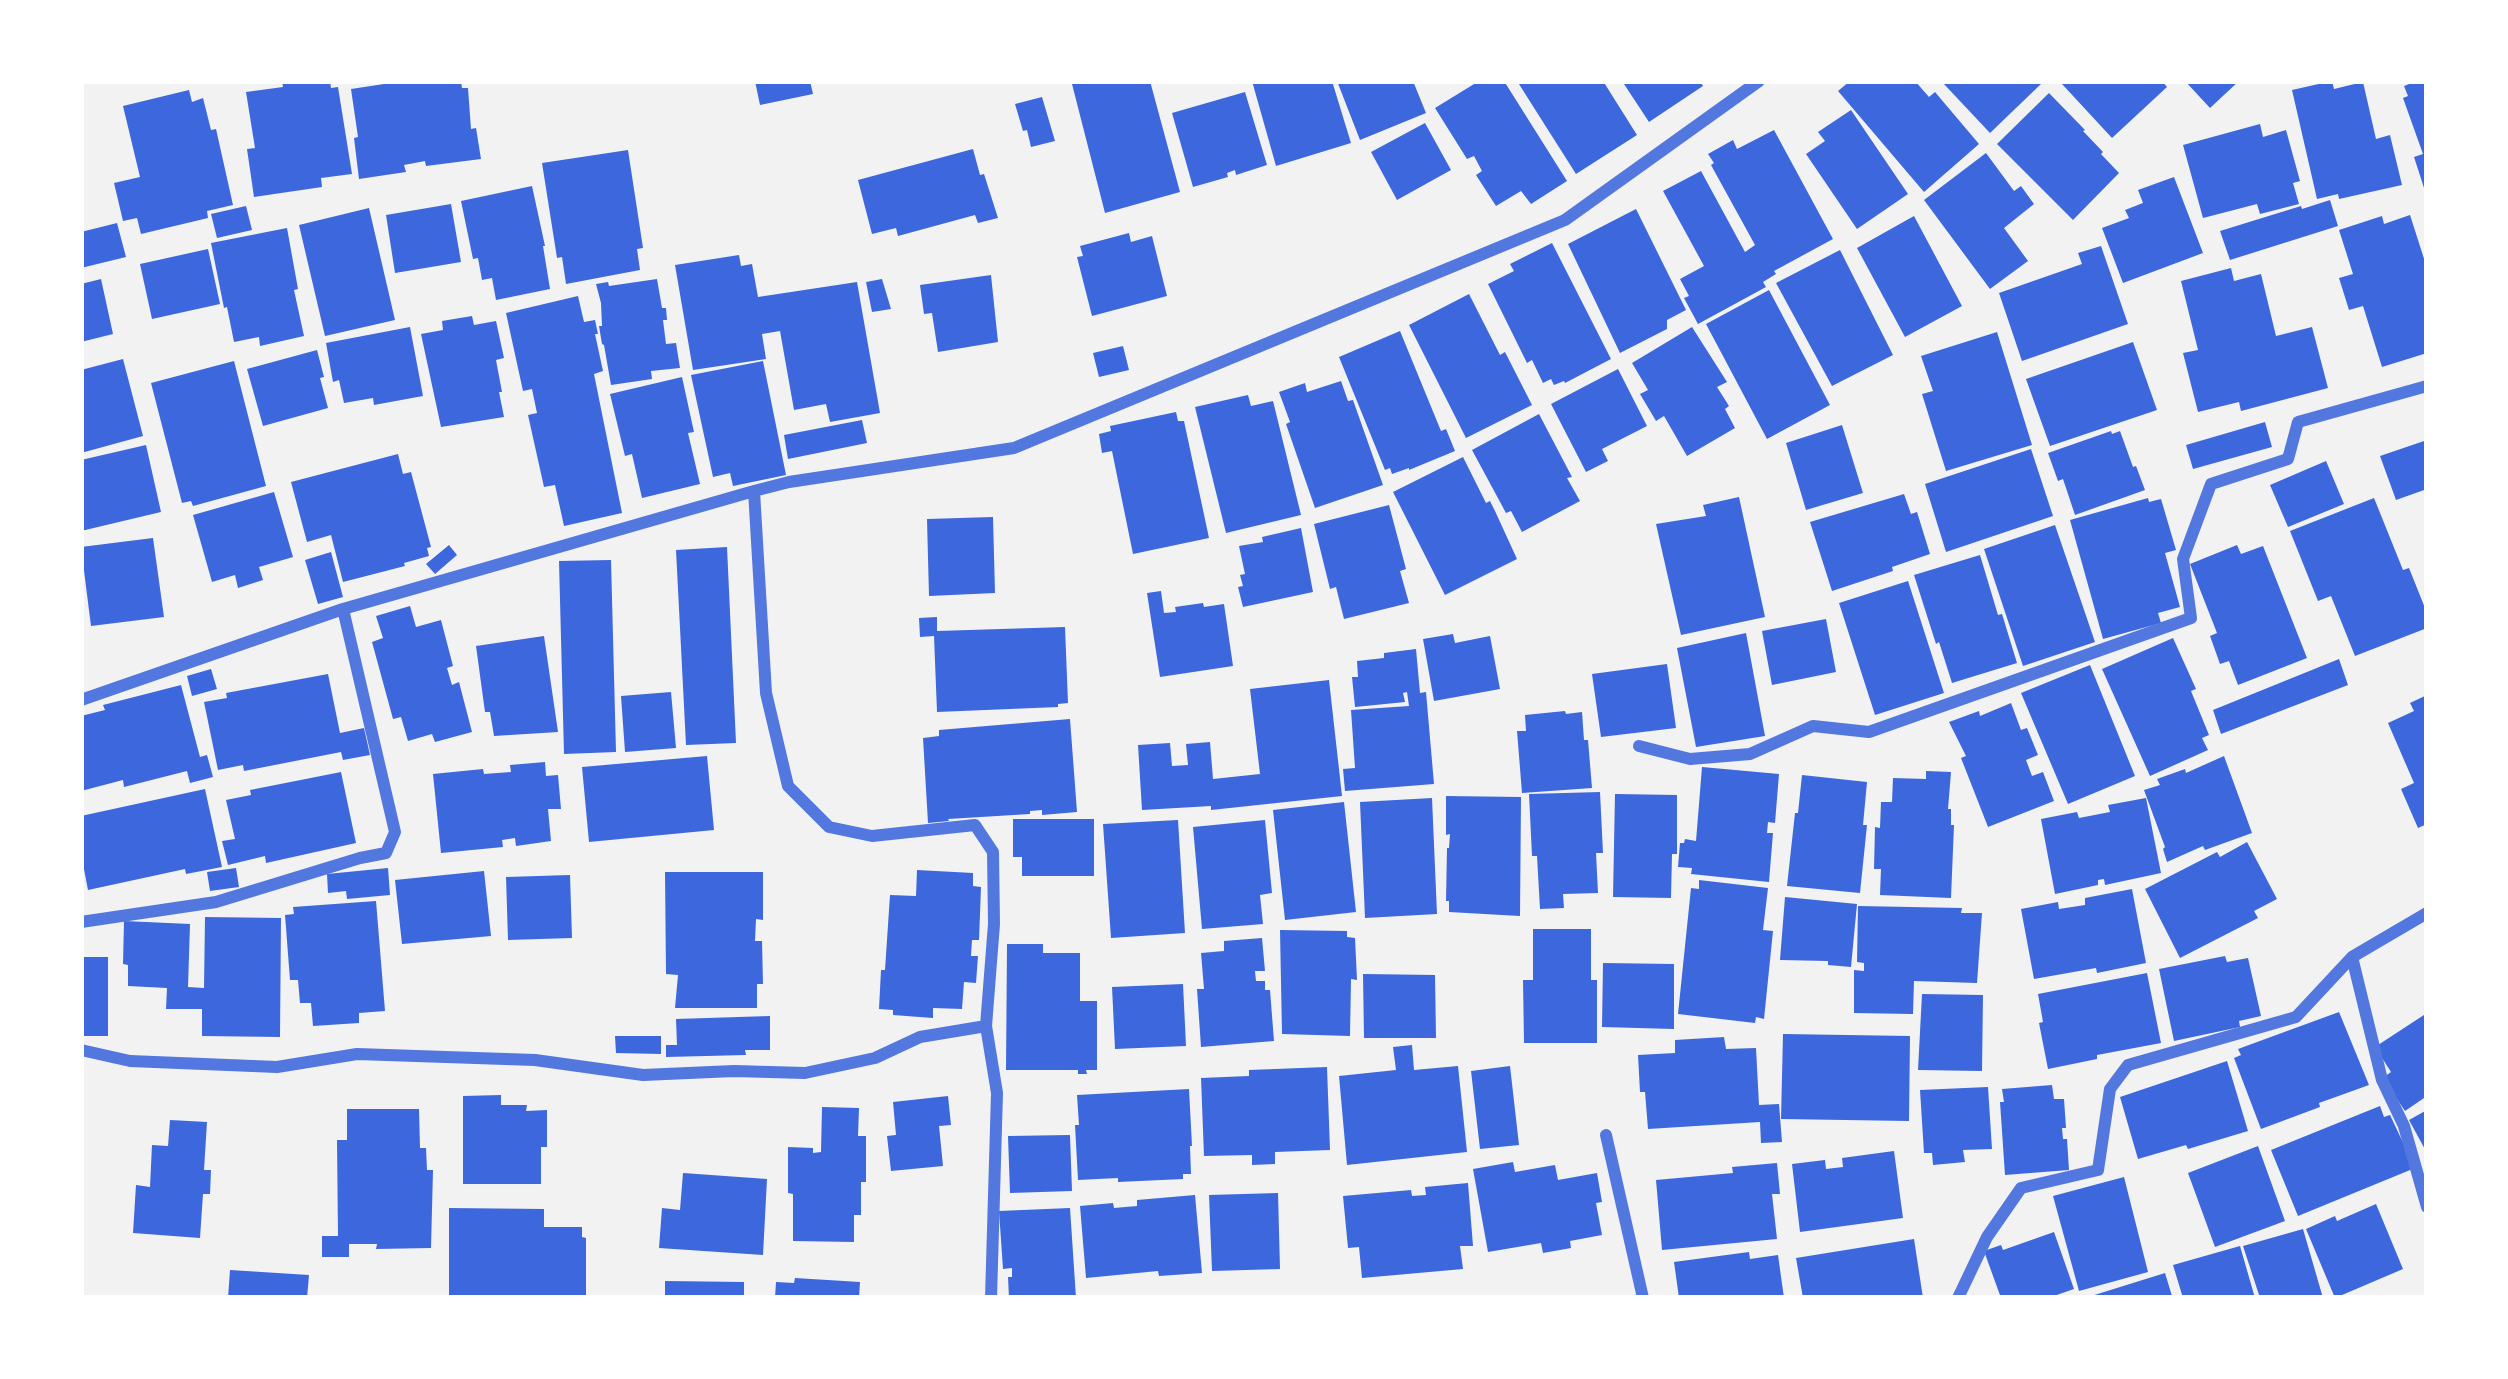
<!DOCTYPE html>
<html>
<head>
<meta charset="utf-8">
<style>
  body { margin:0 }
  #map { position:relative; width:2508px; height:1379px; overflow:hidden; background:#f2f2f2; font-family:"Fira Sans",sans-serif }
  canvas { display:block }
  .frame { position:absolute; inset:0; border:84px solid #fff; pointer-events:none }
</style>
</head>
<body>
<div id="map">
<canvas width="2508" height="1379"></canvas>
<div class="frame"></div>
</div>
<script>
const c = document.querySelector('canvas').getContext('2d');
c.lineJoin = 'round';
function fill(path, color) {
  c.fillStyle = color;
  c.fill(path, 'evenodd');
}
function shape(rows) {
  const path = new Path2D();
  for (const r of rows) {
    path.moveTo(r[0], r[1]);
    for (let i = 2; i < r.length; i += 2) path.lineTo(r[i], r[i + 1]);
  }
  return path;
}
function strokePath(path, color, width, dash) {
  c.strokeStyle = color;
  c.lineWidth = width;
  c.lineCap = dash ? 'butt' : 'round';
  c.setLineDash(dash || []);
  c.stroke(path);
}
const building = shape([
  [282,81,330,81,331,88,338,87,352,174,321,178,322,187,254,197,247,149,255,148,246,92,283,87],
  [404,81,461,81,462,88,468,88,471,129,476,128,481,159,426,166,425,161,404,165,406,172,359,179,354,138,358,137,351,89],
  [755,81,810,81,813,94,760,105],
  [1085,81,1150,81,1180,192,1105,213,1072,84],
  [1252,81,1332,81,1351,143,1276,166],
  [1337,81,1413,81,1426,113,1360,140],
  [1479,81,1504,81,1567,181,1531,204,1521,191,1496,206,1476,175,1482,171,1474,156,1467,159,1435,108],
  [1517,81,1603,81,1637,135,1576,174],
  [1622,81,1700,81,1703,86,1649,122],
  [1850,81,1915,81,1929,97,1935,92,1979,144,1924,192,1838,91],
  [1945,81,2039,81,2041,84,1990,133,1943,83],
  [2065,81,2162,81,2167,87,2112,138,2062,84],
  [2185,81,2239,81,2210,108],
  [2332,81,2334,89,2363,82,2376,139,2390,135,2402,185,2339,199,2338,194,2317,199,2292,90],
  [2417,81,2427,81,2426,194,2414,157,2423,154,2403,98,2408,96,2404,86],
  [189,90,192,102,203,98,211,130,216,129,233,205,207,211,208,218,141,234,137,218,123,221,114,183,140,177,123,106],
  [1245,92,1267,165,1236,175,1235,170,1227,173,1228,177,1193,187,1172,113],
  [2049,93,2085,130,2083,131,2103,152,2101,154,2119,173,2073,220,1997,144],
  [1042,97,1055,141,1031,147,1027,130,1023,131,1015,104],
  [1851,110,1908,194,1857,229,1806,154,1825,141,1818,132],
  [1425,123,1451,170,1397,200,1371,152],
  [2260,124,2263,137,2286,130,2300,181,2293,183,2299,204,2260,214,2257,204,2203,218,2183,145],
  [1774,130,1833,239,1774,271,1776,274,1763,282,1766,287,1698,324,1684,298,1689,296,1680,279,1704,266,1663,191,1701,171,1745,252,1755,245,1711,165,1714,163,1708,154,1733,140,1737,149],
  [973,149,980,175,984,174,998,218,978,223,975,215,898,236,896,228,872,234,858,180],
  [628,150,643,248,637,249,640,270,566,284,562,257,557,258,542,163],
  [1986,153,2014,191,2021,186,2034,204,2004,228,2028,261,1990,289,1924,200],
  [2174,177,2203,253,2123,283,2102,228,2129,218,2125,210,2143,203,2138,190],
  [532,186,545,246,543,246,550,289,496,300,492,278,482,280,478,258,473,259,461,201],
  [2330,200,2338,226,2230,260,2220,231,2301,206,2302,209],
  [451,204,461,262,395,273,386,215],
  [246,206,252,230,217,238,211,214],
  [369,208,395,320,325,336,299,225],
  [1636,209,1686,310,1667,320,1667,329,1620,353,1568,244],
  [2410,215,2427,268,2427,353,2382,367,2363,306,2349,310,2339,278,2353,274,2339,230,2382,216,2384,224],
  [1914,216,1962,306,1905,337,1857,248],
  [117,223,126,257,81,268,81,232],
  [287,228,298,289,294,290,304,336,260,346,259,337,234,342,227,307,224,308,211,243],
  [1129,233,1131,242,1152,236,1167,296,1092,316,1077,257,1083,256,1080,246],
  [1552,243,1611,359,1565,383,1564,381,1554,385,1551,379,1543,383,1532,360,1527,363,1488,284,1514,271,1510,264],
  [2101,246,2128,324,2022,361,1999,293,2082,264,2078,253],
  [208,249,220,304,152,319,140,264],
  [1840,250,1893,355,1832,386,1776,283],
  [739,255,741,266,752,264,758,297,857,282,880,413,830,422,826,404,794,410,780,331,762,334,766,359,693,370,675,265],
  [2231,268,2234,281,2261,274,2276,336,2312,327,2328,388,2241,411,2239,402,2198,412,2183,353,2198,350,2181,281],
  [991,275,998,342,938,352,932,313,924,314,920,285],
  [101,279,113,334,81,342,81,284],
  [657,279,662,308,666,308,667,320,663,320,666,344,676,343,680,368,651,371,652,379,611,385,604,345,602,344,599,326,602,326,601,303,596,284,608,282,609,286],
  [882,279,891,309,872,312,866,282],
  [1769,290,1830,405,1767,439,1706,324],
  [1469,294,1500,355,1505,352,1532,405,1466,438,1409,325],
  [578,296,584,322,595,320,598,334,595,334,603,371,594,374,622,513,564,526,555,485,544,487,528,415,537,413,532,389,523,391,506,313],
  [472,316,474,325,496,321,504,358,496,360,502,392,499,392,504,417,441,427,421,334,443,330,442,321],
  [410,327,423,396,374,405,373,398,344,403,339,380,333,382,326,343],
  [1692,327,1727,382,1717,387,1729,406,1725,409,1735,428,1687,456,1664,416,1656,421,1640,394,1648,390,1632,363],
  [1400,331,1441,431,1446,429,1455,451,1409,470,1409,468,1392,474,1390,468,1385,470,1339,357],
  [1997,332,2032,445,1946,471,1922,394,1933,391,1921,356],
  [2133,342,2157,410,2050,446,2026,379],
  [1123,346,1129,370,1099,377,1093,353],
  [317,350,324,377,320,378,328,408,263,426,247,369],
  [123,359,143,436,81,453,81,370],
  [234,361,266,486,193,506,191,501,182,503,151,383],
  [763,361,786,475,733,486,730,473,713,477,691,375],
  [1618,369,1647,426,1602,449,1608,461,1586,472,1551,404],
  [682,377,694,432,688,433,700,484,642,498,632,454,625,456,610,394],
  [1341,381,1348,401,1353,400,1383,485,1315,508,1286,424,1290,422,1279,392,1305,383,1307,392],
  [1248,395,1251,406,1273,401,1301,515,1226,533,1195,407],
  [1176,412,1178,421,1184,421,1209,538,1133,554,1112,451,1102,453,1099,434,1111,431,1110,426],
  [1539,414,1572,477,1567,478,1580,501,1522,532,1511,511,1506,513,1472,450],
  [862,420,867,443,788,459,784,435],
  [2265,422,2272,447,2193,469,2186,445],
  [1842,425,1863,493,1806,510,1786,443],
  [2111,431,2112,434,2120,431,2133,467,2136,466,2145,490,2075,515,2063,479,2058,481,2048,453],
  [2427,440,2427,489,2396,500,2380,456],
  [146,445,161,512,81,531,81,460],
  [2031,449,2053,516,1946,552,1925,484],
  [398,454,403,474,411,472,431,547,427,548,429,556,404,563,405,566,343,582,331,535,307,542,291,482],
  [1463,457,1486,503,1490,501,1495,511,1517,559,1445,595,1393,492],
  [2326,461,2344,504,2288,527,2270,485],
  [274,492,293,557,259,567,263,580,238,588,235,575,212,582,193,515],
  [1904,494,1911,514,1917,512,1930,554,1892,567,1893,571,1832,591,1810,522],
  [1739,497,1765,617,1681,635,1656,524,1706,516,1703,505],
  [2148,498,2149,502,2161,499,2176,550,2165,553,2180,607,2158,613,2161,623,2103,639,2070,520],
  [2374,498,2403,570,2409,568,2427,613,2427,628,2355,656,2331,596,2318,601,2290,531],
  [1389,505,1406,569,1400,571,1409,603,1344,619,1336,587,1330,589,1314,524],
  [993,517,995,593,929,596,927,519],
  [2055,525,2095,642,2023,666,1984,549],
  [1301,528,1313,592,1243,607,1238,587,1243,586,1240,575,1245,574,1239,546,1263,542,1262,537],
  [153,538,164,617,91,626,81,547],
  [449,545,457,555,435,574,426,564],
  [2237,545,2241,554,2263,546,2307,658,2238,685,2229,661,2220,664,2210,636,2217,633,2190,564],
  [727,547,736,743,686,745,676,550],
  [331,552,343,597,318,604,305,560],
  [1980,555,1998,615,2002,614,2017,663,1952,683,1939,642,1936,644,1914,575],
  [611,560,616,752,564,754,559,561],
  [1908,581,1944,693,1875,715,1839,603],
  [1161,591,1164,613,1176,612,1175,607,1203,603,1204,607,1224,604,1233,666,1160,677,1147,593],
  [410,606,416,627,441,620,453,666,447,668,452,685,459,682,472,732,435,742,432,734,408,741,401,717,393,719,372,642,383,638,376,616],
  [937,617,937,631,1065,627,1068,703,1058,704,1058,707,937,712,934,636,920,637,919,618],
  [1826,619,1836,672,1772,685,1762,631],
  [1746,633,1765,736,1696,747,1677,648],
  [1453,634,1455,643,1490,636,1500,689,1434,701,1423,639],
  [544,636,558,732,494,736,490,712,485,712,476,646],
  [2173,638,2196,689,2191,691,2209,735,2202,738,2208,750,2150,776,2102,669],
  [1416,649,1420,693,1426,692,1434,784,1345,791,1343,769,1355,768,1351,710,1409,706,1407,692,1403,693,1405,702,1355,707,1352,677,1358,677,1357,661,1384,658,1384,653],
  [2339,659,2348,685,2221,734,2213,710],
  [1667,664,1676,728,1601,737,1592,674],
  [2090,665,2135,776,2068,804,2021,693],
  [211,669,217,689,192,696,187,676],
  [328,674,340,733,364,728,370,755,343,760,341,752,244,771,243,765,218,770,204,702,227,698,226,693],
  [1329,680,1342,796,1211,810,1211,806,1142,810,1138,745,1170,743,1172,766,1188,765,1186,744,1210,742,1213,779,1260,774,1250,689],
  [181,685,200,757,207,755,213,777,190,783,187,771,124,787,123,780,81,791,81,716,105,710,103,705],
  [671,692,676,748,625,752,621,696],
  [2427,695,2427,824,2418,828,2401,789,2414,783,2388,723,2414,711,2410,703],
  [2011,703,2021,730,2027,728,2038,755,2026,760,2032,776,2043,772,2054,801,1988,827,1961,758,1966,756,1949,722,1979,711,1980,716],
  [1565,711,1566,714,1582,712,1584,740,1588,740,1592,788,1522,793,1517,731,1526,731,1525,715],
  [1070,719,1077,812,1042,815,1042,810,1030,811,1030,814,948,819,949,821,928,823,923,738,939,736,939,730],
  [707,756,714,830,589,842,582,767],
  [2224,756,2252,833,2205,850,2203,846,2167,862,2163,849,2165,847,2144,790,2160,785,2157,779,2185,769,2186,773],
  [545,762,546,776,558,775,561,809,548,809,551,841,516,846,515,838,502,840,503,847,441,853,433,774,483,769,484,774,511,772,510,765],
  [1702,767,1779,774,1775,823,1768,822,1767,833,1773,833,1769,882,1691,874,1692,868,1678,867,1680,843,1684,843,1685,839,1696,841],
  [1926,771,1951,772,1948,809,1951,809,1951,825,1954,825,1951,898,1880,895,1881,869,1874,869,1875,827,1880,828,1881,802,1892,802,1893,778,1926,779],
  [341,772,356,843,266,863,265,856,228,865,222,841,235,839,226,800,251,795,250,790],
  [1802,775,1867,782,1863,825,1867,825,1860,893,1787,886,1795,813,1798,813],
  [205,789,222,867,186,874,185,869,88,890,81,854,81,816],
  [1600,792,1603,853,1596,853,1598,893,1563,894,1564,908,1540,909,1537,856,1532,856,1529,794],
  [1615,794,1677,795,1677,854,1672,854,1671,898,1613,897],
  [1446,796,1521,797,1520,916,1449,912,1449,901,1446,901,1447,848,1449,848,1450,834,1446,835],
  [1432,798,1437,914,1365,918,1360,802],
  [2146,798,2161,873,2105,885,2104,879,2098,880,2098,885,2055,894,2041,819,2077,812,2079,818,2110,812,2108,805],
  [1344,802,1356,912,1285,920,1273,810],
  [1013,819,1094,819,1094,876,1022,876,1022,857,1013,857],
  [1178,820,1185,933,1111,938,1103,824],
  [1265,820,1272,893,1260,895,1263,924,1202,929,1193,827],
  [2247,842,2277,899,2254,911,2258,918,2180,958,2145,889,2217,852,2220,857],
  [236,868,239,887,210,891,207,872],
  [388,868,390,895,347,899,346,891,328,893,327,874],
  [917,870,973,873,973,886,981,887,979,940,972,940,971,956,978,956,976,983,964,982,962,1009,933,1008,933,1018,893,1015,893,1010,879,1009,881,970,885,970,890,895,916,896],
  [484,871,491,936,402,944,395,880],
  [665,872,763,872,763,920,756,919,755,941,762,941,763,984,757,984,757,1008,675,1008,678,975,666,974],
  [570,875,572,938,508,940,506,877],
  [1699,880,1768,888,1763,930,1773,931,1764,1019,1756,1017,1755,1023,1678,1014,1691,888,1699,889],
  [2132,889,2146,963,2097,973,2096,968,2034,979,2021,909,2058,902,2059,909,2085,905,2085,898],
  [1785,897,1857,904,1851,967,1828,965,1828,961,1780,960],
  [376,901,385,1011,359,1013,359,1023,313,1026,311,1003,300,1003,298,980,290,980,285,915,294,914,293,907],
  [1858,906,1962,908,1961,913,1982,913,1977,983,1914,981,1913,1014,1854,1013,1854,970,1864,971,1864,963,1857,962],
  [205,917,281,918,280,1037,202,1036,202,1009,166,1009,167,988,128,986,128,965,123,964,124,921,190,924,188,987,204,988],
  [1533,929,1591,929,1591,980,1597,980,1597,1043,1524,1043,1523,980,1533,980],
  [1280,930,1347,931,1347,937,1355,938,1357,980,1351,979,1350,1036,1282,1034],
  [1262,938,1265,971,1255,971,1256,981,1265,981,1265,990,1270,990,1274,1041,1201,1047,1197,989,1204,989,1201,953,1224,951,1224,941],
  [1007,944,1043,944,1043,953,1080,953,1080,1001,1097,1001,1097,1070,1086,1070,1087,1074,1078,1074,1078,1070,1006,1070],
  [2225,956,2227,962,2248,958,2261,1016,2239,1021,2240,1027,2174,1041,2159,969],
  [81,957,108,957,108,1036,81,1036],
  [1603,963,1674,964,1674,1029,1602,1027],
  [2147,973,2161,1043,2097,1055,2097,1059,2048,1069,2039,1023,2043,1022,2038,994],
  [1363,974,1435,975,1436,1038,1364,1038],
  [1183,984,1186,1046,1115,1049,1112,987],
  [1922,994,1983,995,1982,1071,1918,1070],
  [2339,1012,2369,1085,2319,1103,2320,1107,2261,1129,2234,1058,2241,1055,2238,1049],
  [2427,1013,2427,1096,2405,1111,2383,1078,2391,1072,2375,1047],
  [770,1016,770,1050,745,1050,746,1055,666,1057,666,1045,677,1045,676,1019],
  [1783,1034,1910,1036,1909,1121,1781,1119],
  [615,1036,661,1036,661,1054,616,1053],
  [1724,1037,1726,1049,1756,1048,1759,1105,1779,1104,1782,1142,1761,1143,1760,1122,1648,1129,1645,1092,1640,1092,1638,1055,1675,1053,1675,1040],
  [1412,1045,1414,1070,1458,1066,1467,1152,1347,1165,1339,1076,1396,1070,1393,1047],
  [2227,1061,2248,1131,2188,1149,2186,1145,2138,1159,2120,1097],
  [1510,1066,1519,1145,1480,1149,1471,1071],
  [1327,1067,1330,1150,1275,1152,1275,1164,1252,1165,1252,1155,1204,1156,1201,1078,1249,1076,1249,1070],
  [2052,1085,2054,1099,2064,1099,2066,1128,2062,1128,2063,1139,2067,1139,2069,1170,2005,1175,2000,1102,2004,1102,2002,1089],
  [1988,1087,1992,1149,1963,1150,1965,1162,1933,1165,1932,1153,1924,1153,1920,1090],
  [1189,1089,1192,1146,1190,1146,1191,1174,1183,1174,1183,1179,1118,1182,1118,1178,1078,1180,1075,1125,1079,1125,1077,1095],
  [501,1095,501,1105,527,1105,526,1111,547,1110,547,1147,541,1147,541,1184,463,1184,463,1096],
  [948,1096,951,1125,939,1126,943,1166,891,1171,887,1136,896,1135,893,1102],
  [2380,1106,2384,1117,2390,1115,2415,1168,2298,1216,2271,1150],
  [822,1107,859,1108,858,1136,866,1136,866,1182,861,1182,861,1215,854,1215,854,1242,793,1241,793,1194,788,1193,788,1147,813,1148,813,1153,821,1152],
  [347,1109,419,1109,420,1148,426,1148,427,1170,433,1170,431,1248,376,1249,377,1244,349,1244,349,1257,322,1257,322,1236,338,1236,337,1140,347,1140],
  [2427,1110,2427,1153,2409,1120],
  [170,1120,207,1122,204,1170,211,1170,210,1194,203,1194,200,1238,133,1233,136,1185,150,1187,152,1145,168,1146],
  [1070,1135,1072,1191,1010,1193,1008,1136],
  [2258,1146,2285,1221,2215,1247,2188,1173],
  [1894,1151,1903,1218,1800,1232,1792,1164,1825,1160,1826,1169,1843,1167,1842,1158],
  [1513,1162,1515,1172,1555,1165,1558,1180,1597,1173,1602,1202,1596,1203,1602,1235,1570,1241,1571,1248,1543,1253,1541,1243,1488,1252,1473,1169],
  [1777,1163,1780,1194,1772,1194,1777,1239,1662,1250,1656,1180,1733,1173,1732,1167],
  [683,1173,767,1179,763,1255,659,1248,662,1208,680,1210],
  [2124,1177,2148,1272,2079,1291,2053,1196],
  [1468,1183,1473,1246,1460,1246,1463,1269,1362,1278,1359,1247,1348,1248,1343,1196,1411,1190,1412,1196,1426,1195,1425,1187],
  [1278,1193,1280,1269,1212,1271,1209,1195],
  [1195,1195,1202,1273,1159,1276,1158,1271,1086,1278,1080,1206,1113,1203,1114,1208,1137,1206,1137,1200],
  [2376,1204,2403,1269,2335,1298,2306,1229,2335,1216,2337,1221],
  [449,1208,544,1209,544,1227,582,1227,582,1237,586,1238,586,1296,449,1298],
  [1070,1208,1076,1298,1009,1298,1008,1277,1012,1277,1012,1268,1003,1269,999,1211],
  [2303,1229,2323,1298,2260,1298,2243,1246],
  [2054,1232,2074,1289,2048,1298,2001,1298,1984,1251,2001,1245,2003,1250],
  [1914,1239,1923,1298,1803,1298,1796,1258],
  [2240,1246,2255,1298,2183,1298,2173,1265],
  [1749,1252,1750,1259,1778,1255,1784,1298,1679,1298,1674,1262],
  [230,1270,309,1275,307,1298,228,1298],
  [2165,1273,2172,1296,2088,1298,2088,1297],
  [795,1278,860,1282,859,1298,775,1298,776,1282,794,1283],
  [665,1281,744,1282,744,1298,665,1298]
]);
const minor = shape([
  [754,491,766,693,788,786,829,827,872,836,975,825,993,852,994,924,986,1026],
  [81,700,343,609,754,491,789,482,1014,448,1565,220,1759,81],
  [1639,746,1690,759,1750,754,1813,726,1869,732,2191,618,2183,559,2211,484,2288,459,2298,422,2427,386],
  [81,922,216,902,360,858,386,853,395,832,343,609],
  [2352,957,2382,1080,2404,1126,2427,1207],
  [81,1050,130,1061,277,1067,357,1054,535,1060,643,1075,734,1071,805,1073,875,1058,920,1037,986,1026,997,1093,991,1298],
  [1606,1135,1643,1298],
  [1958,1298,1987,1237,2021,1188,2098,1170,2110,1089,2128,1065,2296,1017,2352,957,2427,913]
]);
fill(building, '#3d67dc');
strokePath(minor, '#5277de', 12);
</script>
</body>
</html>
